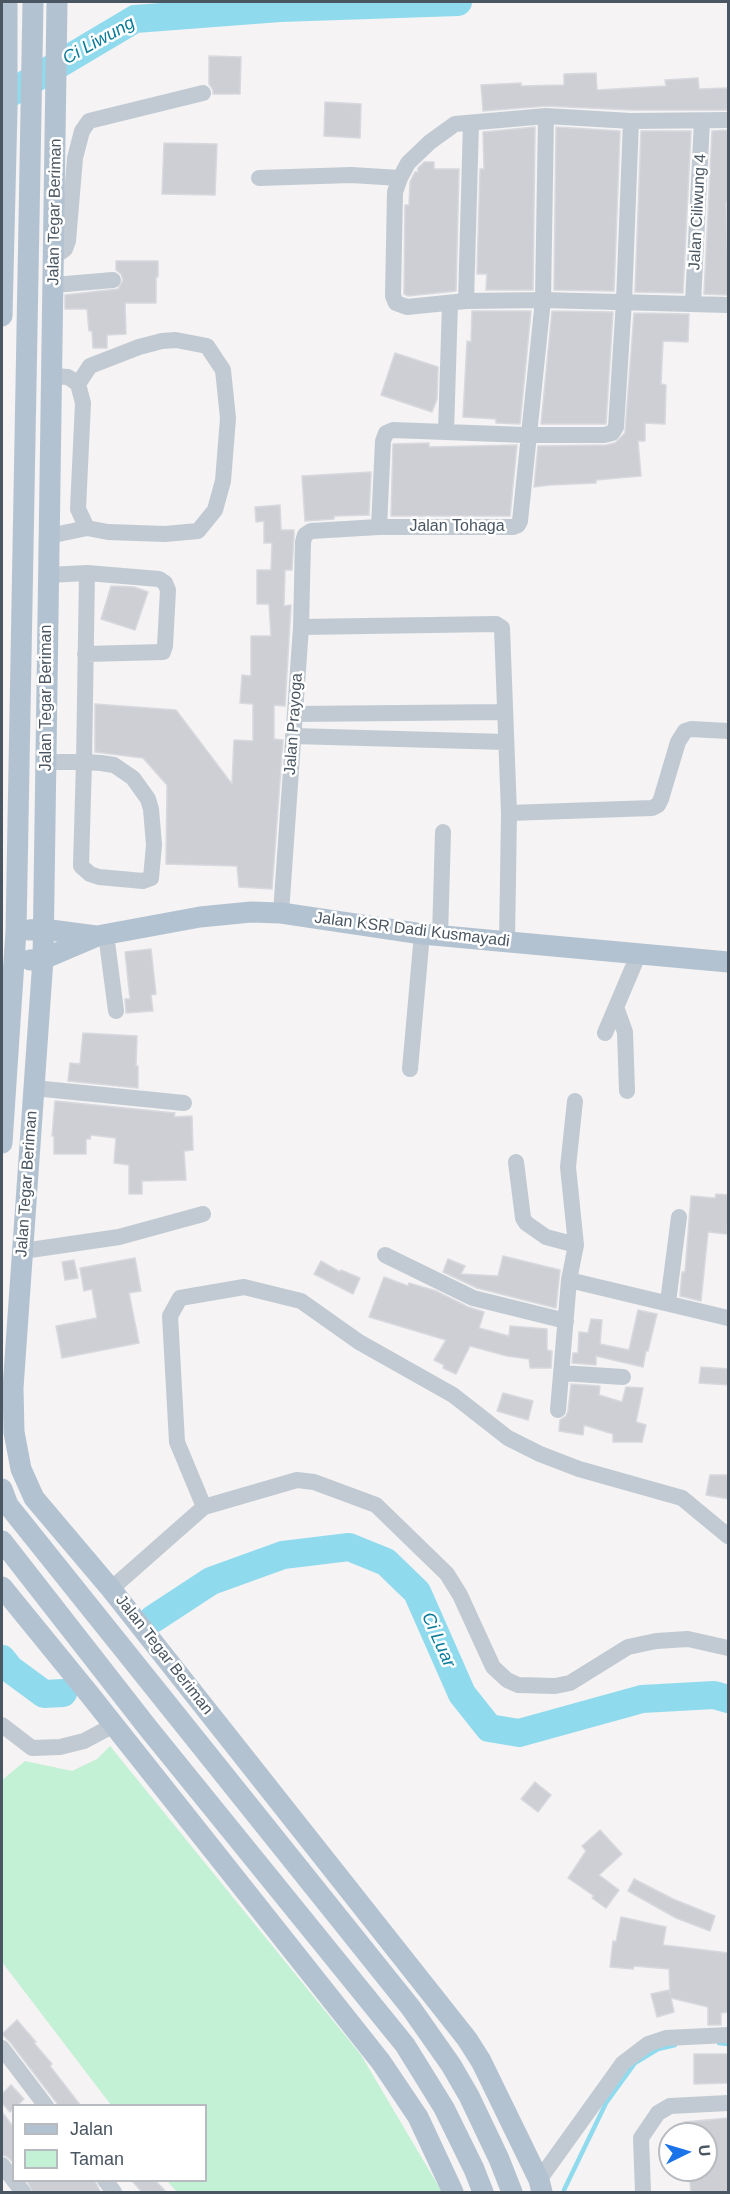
<!DOCTYPE html>
<html>
<head>
<meta charset="utf-8">
<style>
  body { margin:0 }
  #map { position:relative; width:730px; height:2194px; overflow:hidden; background:#f5f3f3; font-family:Arial,sans-serif }
  canvas { display:block }
  .frame { position:absolute; inset:0; border:3px solid #4a5661; pointer-events:none }
  .legend { position:absolute; left:12px; top:2104px; width:195px; height:78px; box-sizing:border-box; background:#fff; border:2px solid #b7bbc0; margin:0; padding:8px 10px; list-style:none; font-size:18px; color:#4a5661 }
  .legend li { display:flex; align-items:center; gap:12px; height:30px }
  .legend b { width:30px; border:2px solid #b7bbc0 }
  .north { position:absolute; left:658px; top:2122px; width:60px; height:60px; box-sizing:border-box; background:#fff; border:2px solid #b7bbc0; border-radius:50%; rotate:85deg; font-size:16px; font-weight:700; line-height:24px; text-align:center; color:#4a5661 }
  .north::after { content:''; display:block; margin:auto; width:21px; height:27px; background:#1a73e8; clip-path:polygon(50% 0,100% 100%,50% 72%,0 100%) }
</style>
</head>
<body>
<div id="map">
<canvas width="730" height="2194"></canvas>
<div class="frame"></div>
<ul class="legend">
<li><b style="height:8px;background:#b3c2d1"></b>Jalan</li>
<li><b style="height:16px;background:#c3f1d5"></b>Taman</li>
</ul>
<div class="north">U</div>
</div>
<script>
const c = document.querySelector('canvas').getContext('2d');
c.lineJoin = 'round';
function fill(path, color) {
  c.fillStyle = color;
  c.fill(path, 'evenodd');
}
function shape(rows) {
  const path = new Path2D();
  for (const r of rows) {
    path.moveTo(r[0], r[1]);
    for (let i = 2; i < r.length; i += 2) path.lineTo(r[i], r[i + 1]);
  }
  return path;
}
function strokePath(path, color, width, dash) {
  c.strokeStyle = color;
  c.lineWidth = width;
  c.lineCap = dash ? 'butt' : 'round';
  c.setLineDash(dash || []);
  c.stroke(path);
}
function drawText(font, color, halo, rows, align = 'center') {
  c.font = font + ' Arial,sans-serif';
  c.lineWidth = 5;
  c.setLineDash([]);
  c.textBaseline = 'middle';
  c.strokeStyle = halo;
  c.fillStyle = color;
  for (const [text, x, y, turn = 0] of rows) {
    c.save();
    c.translate(x, y);
    c.rotate((+turn || 0) * Math.PI / 180);
    c.textAlign = isNaN(turn) ? turn : align;
    if (halo) c.strokeText(text, 0, 0);
    c.fillText(text, 0, 0);
    c.restore();
  }
}
const green = shape([
  [110,1746,361,2055,442,2192,177,2192,167,2181,206,2180,206,2106,111,2105,2,1962,2,1780,25,1761,72,1771,97,1759]
]);
const stream = shape([
  [719,2043,728,2044],
  [564,2190,606,2103,635,2063,658,2049,675,2045]
]);
const river = shape([
  [2,98,135,19,280,8,458,2],
  [153,1619,211,1581,283,1555,349,1547,386,1562,417,1592,462,1694,489,1728,519,1733,642,1699,714,1695,728,1699],
  [2,1659,10,1669,44,1694,63,1693]
]);
const building = shape([
  [209,56,241,57,240,94,213,94,213,90,209,84,209,56],
  [596,73,597,90,666,86,665,80,698,78,699,89,729,88,729,110,631,110,546,106,483,111,481,85,521,83,521,86,564,85,564,74,596,73],
  [325,102,361,104,360,138,324,136,325,102],
  [535,127,533,290,486,290,487,274,477,274,480,169,484,169,483,132,535,127],
  [556,127,620,131,614,291,554,290,556,127],
  [729,130,729,203,726,203,729,295,704,294,712,131,729,130],
  [641,131,691,131,683,293,635,292,641,131],
  [164,143,217,144,215,195,162,194,164,143],
  [424,162,434,162,434,169,459,169,456,291,408,296,404,294,405,205,409,205,410,182,415,172,418,172,418,168,424,162],
  [116,261,158,261,158,277,156,277,156,303,125,303,126,334,107,335,107,348,93,348,92,331,89,331,87,309,65,309,65,295,118,289,123,280,121,274,116,270,116,261],
  [472,311,531,311,520,424,496,423,496,419,463,417,467,341,471,342,472,311],
  [552,311,613,312,606,424,541,424,552,311],
  [634,313,689,314,688,342,663,341,661,384,666,385,665,424,645,423,645,441,638,441,641,476,596,480,596,483,550,485,534,487,538,446,606,445,615,443,625,433,634,313],
  [395,353,438,367,437,399,432,412,381,395,395,353],
  [429,443,429,447,517,445,510,516,391,516,393,444,429,443],
  [371,472,369,515,334,516,334,519,305,521,302,476,371,472],
  [280,505,281,530,294,530,294,535,292,570,285,570,284,606,291,605,285,706,274,705,274,739,283,740,272,889,239,887,237,866,166,864,167,785,143,758,95,752,95,704,176,710,232,784,234,740,253,741,253,704,240,703,242,675,251,676,251,636,271,636,269,604,257,604,257,570,271,570,272,543,264,543,264,521,256,522,255,507,280,505],
  [111,586,134,587,148,592,135,630,101,619,111,586],
  [151,949,156,994,151,995,153,1011,126,1013,125,999,130,999,125,952,151,949],
  [83,1033,137,1036,136,1066,138,1066,138,1088,68,1081,70,1063,80,1064,83,1033],
  [55,1101,175,1113,174,1117,192,1116,193,1150,184,1151,186,1180,142,1181,142,1194,129,1194,129,1165,114,1163,116,1138,91,1135,90,1139,86,1139,86,1154,54,1154,54,1136,52,1136,55,1101],
  [716,1194,729,1195,727,1234,708,1232,701,1301,680,1296,682,1272,685,1272,691,1196,715,1198,716,1194],
  [503,1256,560,1270,556,1308,477,1288,443,1272,448,1259,465,1266,461,1274,498,1276,503,1256],
  [135,1258,141,1291,129,1293,139,1343,62,1358,56,1326,97,1318,92,1289,84,1291,80,1268,135,1258],
  [74,1260,78,1278,65,1280,62,1262,74,1260],
  [321,1261,340,1272,341,1270,360,1278,353,1294,314,1274,321,1261],
  [384,1277,408,1286,409,1283,436,1291,468,1307,484,1312,479,1328,509,1336,510,1326,547,1329,547,1350,552,1351,551,1368,530,1368,529,1359,507,1356,470,1346,456,1374,443,1368,444,1365,434,1360,446,1340,369,1317,384,1277],
  [638,1310,657,1314,648,1351,646,1351,643,1367,596,1356,596,1365,572,1363,573,1353,578,1353,579,1332,588,1333,591,1319,602,1320,600,1344,629,1350,638,1310],
  [701,1367,729,1369,729,1385,699,1383,701,1367],
  [571,1384,600,1386,599,1395,622,1402,626,1387,643,1388,636,1422,646,1425,642,1442,613,1442,613,1434,584,1425,583,1435,559,1431,560,1420,566,1416,568,1411,571,1384],
  [503,1393,533,1401,528,1420,497,1411,503,1393],
  [710,1475,729,1475,729,1499,706,1495,710,1475],
  [535,1782,551,1795,538,1812,521,1799,535,1782],
  [600,1830,622,1854,599,1875,619,1890,606,1908,592,1898,594,1896,568,1878,586,1851,582,1846,600,1830],
  [634,1879,673,1899,715,1916,710,1931,676,1918,628,1891,634,1879],
  [621,1917,666,1927,663,1945,729,1953,729,2012,721,2013,721,2025,708,2025,708,2007,671,1998,674,2012,657,2017,651,1994,669,1990,670,1994,669,1969,634,1966,633,1969,610,1967,613,1941,616,1942,621,1917],
  [17,2020,36,2042,34,2043,52,2064,50,2066,81,2106,59,2106,10,2042,2,2034,17,2020],
  [694,2054,729,2054,729,2083,694,2084,694,2054],
  [11,2085,24,2099,17,2106,14,2106,14,2109,10,2112,2,2103,2,2094,11,2085],
  [2,2112,14,2128,14,2163,6,2156,2,2155,2,2112],
  [729,2118,729,2193,691,2193,689,2170,706,2170,706,2134,685,2134,684,2122,729,2118],
  [27,2181,95,2181,101,2193,33,2193,27,2181],
  [132,2181,156,2181,167,2193,143,2193,132,2181]
]);
const minor = shape([
  [728,120,631,121,546,116,455,124,430,142,408,163,400,178,395,192,393,296,396,303,407,307,466,301,543,300,728,305],
  [259,178,351,175,400,178],
  [54,257,65,249,68,241,75,158,82,131,89,121,203,93],
  [54,285,113,280],
  [466,301,471,123],
  [693,303,702,121],
  [52,376,68,377,78,384,83,403,78,509,87,528,108,532,165,534,198,531,215,510,223,481,228,418,223,370,207,346,176,340,162,341,139,347,90,366,78,384],
  [446,432,450,303],
  [379,527,383,441,386,433,393,430,525,435,604,435,612,433,616,427,624,301,631,121],
  [49,536,87,528],
  [48,575,87,573,159,579,165,583,168,590,165,646,163,652,85,654],
  [301,627,496,624,502,628,509,813,507,942],
  [295,714,505,712],
  [293,736,506,742],
  [47,762,84,762,101,763,114,765,133,778,148,799,151,809,154,845,151,878,143,881,99,877,90,874,81,866,84,762,87,573],
  [509,813,652,808,658,805,661,799,678,742,685,731,691,729,728,731],
  [281,913,301,627,303,542,305,535,311,531,379,527,513,527,518,525,520,521,543,300,546,116],
  [106,934,116,1011],
  [440,936,443,832],
  [616,1007,625,1032,627,1091],
  [605,1033,639,953],
  [410,1069,422,934],
  [34,1088,184,1103],
  [516,1162,523,1218,526,1223,546,1237,576,1245],
  [23,1251,119,1237,203,1214],
  [385,1255,473,1298,566,1321],
  [569,1280,728,1318],
  [668,1302,679,1217],
  [561,1373,623,1377],
  [558,1410,569,1280,576,1245,568,1167,575,1101],
  [204,1507,297,1480,314,1482,376,1505,447,1574,460,1595,493,1667,507,1680,518,1685,555,1686,570,1683,628,1647,656,1641,688,1639,728,1648],
  [111,1589,204,1507,177,1442,170,1316,180,1298,244,1287,301,1301,359,1342,453,1395,508,1438,540,1454,579,1469,682,1498,728,1536],
  [2,1725,32,1748,60,1747,84,1741,114,1725],
  [2,2048,46,2106],
  [2,2165,23,2192],
  [105,2180,114,2192],
  [539,2180,623,2063,648,2044,666,2038,728,2035],
  [643,2192,641,2138,658,2113,670,2106,728,2103]
]);
const major = shape([
  [57,2,43,959,13,1388,14,1432,21,1469,34,1498,111,1589,467,2039,481,2061,539,2180,542,2192],
  [2,316,7,109,7,2],
  [29,930,43,929,96,936],
  [30,960,43,959,97,936,200,917,251,912,281,913,422,934,728,962],
  [2,1143,16,931,33,2],
  [2,1489,8,1505,411,2008,451,2065,469,2096,499,2159,512,2192],
  [2,1541,148,1728,405,2045,444,2108,474,2169,483,2192],
  [2,1587,90,1695,381,2062,418,2117,453,2192]
]);
const streetNames = [
  ["Jalan Tegar Beriman",55,212,-89],
  ["Jalan Ciliwung 4",698,212,-87],
  ["Jalan Tohaga",457,527],
  ["Jalan Tegar Beriman",47,698,-90],
  ["Jalan Prayoga",294,724,-86],
  ["Jalan KSR Dadi Kusmayadi",412,930,7],
  ["Jalan Tegar Beriman",27,1184,-86],
  ["Jalan Tegar Beriman",164,1655,52]
];
const waterNames = [
  ["Ci Liwung",99,41,-29],
  ["Ci Luar",438,1640,66]
];
fill(green, '#c3f1d5');
strokePath(stream, '#90daee', 4.5);
strokePath(river, '#90daee', 28);
fill(building, '#cdcfd5');
strokePath(building, '#d7d9de', 1.5);
strokePath(minor, '#c1cad2', 16);
strokePath(major, '#b3c2d1', 21);
drawText('16px', '#4a5661', '#fff', streetNames);
drawText('italic 18px', '#0c7c9b', '#fff', waterNames);
</script>
</body>
</html>
